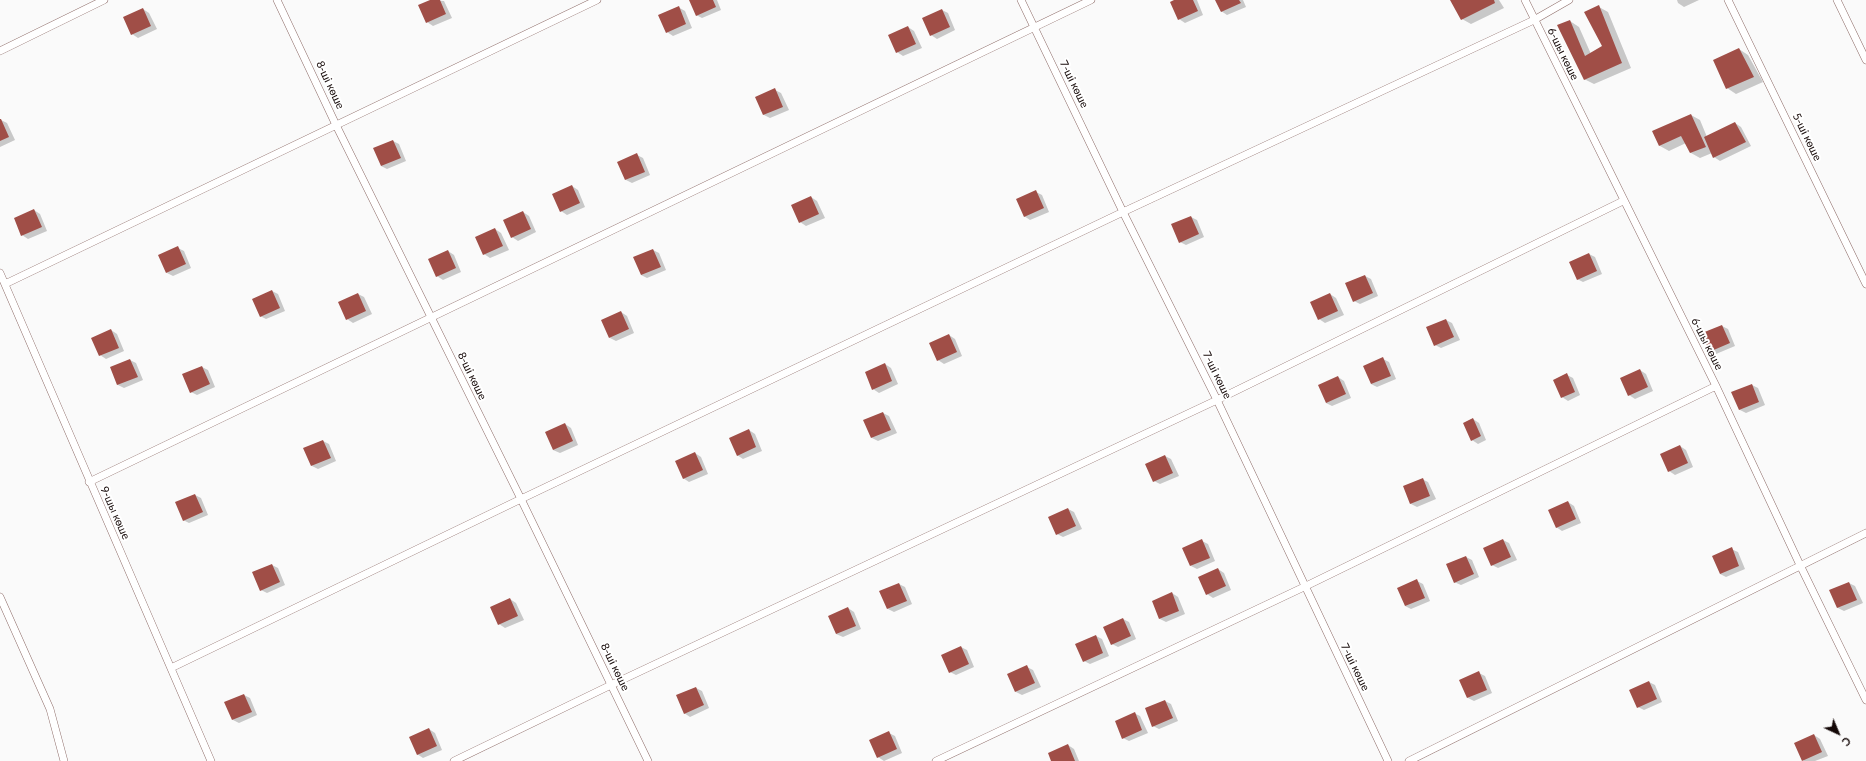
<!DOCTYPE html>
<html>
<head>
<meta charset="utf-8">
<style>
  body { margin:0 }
  #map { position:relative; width:1866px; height:761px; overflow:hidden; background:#fafafa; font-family:Lato,sans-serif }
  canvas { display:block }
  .north { position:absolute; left:1818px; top:713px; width:40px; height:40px; -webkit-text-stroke:3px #fff; paint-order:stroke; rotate:136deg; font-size:11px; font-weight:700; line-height:16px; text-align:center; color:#140807 }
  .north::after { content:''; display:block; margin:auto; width:14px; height:18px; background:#140807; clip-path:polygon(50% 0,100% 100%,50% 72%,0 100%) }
</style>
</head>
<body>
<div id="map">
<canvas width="1866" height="761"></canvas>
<div class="north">С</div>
</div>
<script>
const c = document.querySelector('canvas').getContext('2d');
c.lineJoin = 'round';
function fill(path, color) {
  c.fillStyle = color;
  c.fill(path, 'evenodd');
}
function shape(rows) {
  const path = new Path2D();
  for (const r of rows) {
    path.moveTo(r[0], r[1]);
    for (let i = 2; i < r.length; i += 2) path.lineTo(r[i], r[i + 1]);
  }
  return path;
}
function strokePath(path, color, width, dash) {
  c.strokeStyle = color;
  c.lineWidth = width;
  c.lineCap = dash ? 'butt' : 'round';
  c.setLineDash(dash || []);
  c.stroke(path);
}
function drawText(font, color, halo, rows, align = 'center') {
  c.font = font + ' Lato,sans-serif';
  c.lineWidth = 4;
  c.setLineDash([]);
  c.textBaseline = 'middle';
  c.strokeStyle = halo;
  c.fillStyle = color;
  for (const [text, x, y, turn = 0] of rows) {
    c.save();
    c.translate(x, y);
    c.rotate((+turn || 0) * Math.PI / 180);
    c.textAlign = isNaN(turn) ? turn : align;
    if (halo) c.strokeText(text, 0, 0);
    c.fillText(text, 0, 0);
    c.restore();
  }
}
const shadow = shape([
  [432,0,444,1,452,18,433,26,427,22],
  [690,0,717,0,721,10,702,18,696,15],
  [1177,0,1197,0,1203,15,1185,23,1179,19],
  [1216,0,1243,0,1246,7,1227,15,1221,11],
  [1452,0,1499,0,1504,8,1471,24,1462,19],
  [1677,0,1699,0,1684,7,1678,3],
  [678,7,685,11,692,28,673,36,667,32],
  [1599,7,1608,12,1631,68,1594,84,1584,79,1570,21,1579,27,1591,54,1603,47],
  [143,9,149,13,157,29,138,38,132,34],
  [942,10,948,13,955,30,937,39,931,35],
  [908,27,914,31,922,48,903,56,897,52],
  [1739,49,1748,55,1763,82,1736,94,1727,88],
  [775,90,781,93,789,110,770,118,764,115,757,98],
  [1691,115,1700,120,1707,137,1735,123,1741,127,1751,146,1720,161,1714,157,1712,153,1700,158,1691,153,1686,143,1669,151,1660,146,1653,132],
  [1,120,7,123,15,140,0,147,0,121],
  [393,141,399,144,406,161,387,169,381,166],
  [637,155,643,158,650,175,632,183,626,180],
  [572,186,578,190,585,207,567,215,561,211],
  [1036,192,1042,195,1049,212,1030,220,1024,216],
  [811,197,817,201,825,218,806,226,800,222],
  [34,210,40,214,47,231,28,239,22,235],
  [523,212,529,216,536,232,518,241,512,237],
  [1191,217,1197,220,1204,237,1186,245,1180,242],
  [495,229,501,233,509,250,490,258,484,254],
  [178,248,184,251,191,268,173,276,167,273],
  [653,250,659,253,666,270,647,278,641,275],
  [448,251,454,255,461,272,443,280,437,276],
  [1589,254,1595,257,1602,274,1583,282,1577,279],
  [1365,276,1371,279,1378,296,1360,304,1354,301],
  [272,291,278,294,285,311,266,319,260,316],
  [358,294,364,297,372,314,353,323,347,319],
  [1330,294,1336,298,1344,315,1325,323,1319,319,1312,303],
  [621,312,627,316,634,333,616,341,610,338],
  [1446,320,1452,323,1460,340,1441,348,1435,345],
  [1722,326,1728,329,1735,346,1716,354,1710,351],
  [111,330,117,334,124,351,106,359,100,355],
  [949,335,955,339,962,356,944,364,938,360],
  [1383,359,1389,362,1396,379,1377,387,1371,384],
  [130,360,136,363,143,380,124,388,118,385,111,368],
  [885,364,891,368,898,384,879,393,873,389],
  [202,367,208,370,215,387,197,395,191,392],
  [1640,370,1646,374,1653,391,1635,399,1629,395],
  [1567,375,1573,378,1580,395,1568,401,1562,397],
  [1338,377,1344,381,1351,398,1332,406,1326,403],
  [1752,385,1758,388,1765,405,1746,413,1740,410,1733,393],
  [883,413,889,416,897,433,878,441,872,438],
  [1473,419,1479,423,1486,440,1478,444,1472,440],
  [565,424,571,428,578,445,560,453,553,450],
  [749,430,755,434,762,451,743,459,737,455],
  [323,441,329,444,336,461,318,469,312,466],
  [1680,446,1686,450,1693,467,1675,475,1669,471],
  [695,453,701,457,708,474,689,482,683,478],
  [1165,456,1171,459,1179,476,1160,484,1154,481],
  [1422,479,1428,482,1436,499,1417,507,1411,504,1404,487],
  [195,495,201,498,208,515,189,523,183,520],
  [1568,502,1574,506,1581,523,1562,531,1556,527],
  [1068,509,1074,512,1082,529,1063,537,1057,534],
  [1503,540,1509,543,1517,560,1498,568,1492,565],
  [1202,541,1208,544,1215,561,1197,569,1191,566],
  [1731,549,1738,552,1745,569,1726,577,1720,574],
  [1466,557,1472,560,1479,577,1461,585,1454,582],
  [272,565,278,568,285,585,267,593,261,590],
  [1218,569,1224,573,1231,590,1213,598,1207,594],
  [1417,581,1423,584,1430,601,1411,609,1405,606],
  [1849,583,1855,586,1863,603,1844,611,1838,608,1831,591],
  [899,584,905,587,912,604,894,612,888,609],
  [1172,593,1178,597,1185,614,1166,622,1160,619,1153,602],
  [510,599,516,603,524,620,505,628,499,624],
  [848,608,854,612,861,629,843,637,836,634],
  [1123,619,1129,622,1136,639,1118,647,1112,644],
  [1096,636,1102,639,1109,656,1090,664,1084,661],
  [961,647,967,650,974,667,956,675,950,672],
  [1027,667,1033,670,1041,687,1022,695,1016,692],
  [1479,673,1485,676,1492,693,1474,701,1468,698],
  [1649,682,1655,685,1662,702,1644,710,1638,707],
  [696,688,702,691,709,708,690,717,684,713],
  [244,695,250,698,257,715,239,723,233,720],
  [1165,701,1171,704,1178,721,1159,729,1153,726],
  [1134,713,1140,716,1148,733,1129,741,1123,738],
  [429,729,435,733,442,750,423,758,417,754],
  [889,733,895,736,902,753,884,761,878,757],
  [1814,735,1820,739,1828,756,1815,761,1804,761,1803,760],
  [1068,745,1074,749,1079,761,1052,761]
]);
const building = shape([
  [430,0,440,0,446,14,426,23,418,5],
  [689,0,713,0,716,7,696,16],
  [1174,0,1193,0,1198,11,1178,20,1170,2],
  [1215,0,1239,0,1241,3,1221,12],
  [1450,0,1494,0,1495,3,1461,20],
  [1599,5,1622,63,1584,80,1557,25,1570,20,1585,56,1602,46,1584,12],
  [679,6,686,24,666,33,658,15],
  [143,8,151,26,131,35,123,17],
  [942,9,950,27,930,36,922,18],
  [908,26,916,44,896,53,888,35],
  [1739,48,1754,77,1726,89,1713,60],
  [775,88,783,107,763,115,755,97],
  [1691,114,1706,147,1690,153,1681,136,1659,146,1652,131],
  [0,119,1,119,9,137,0,141],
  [1735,122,1746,142,1713,158,1704,137],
  [393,140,401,158,381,166,373,148],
  [637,153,645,172,625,180,617,162],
  [572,185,580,203,560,212,552,194],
  [1036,190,1044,208,1024,217,1016,199],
  [811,196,819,214,799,223,791,205],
  [34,209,42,227,21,236,14,218],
  [523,211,531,229,511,238,503,220],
  [1191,216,1199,234,1179,243,1171,224],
  [495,228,503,246,483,255,475,237],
  [178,246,186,264,166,273,158,255],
  [653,249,661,267,641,275,633,257],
  [448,250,456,268,436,277,428,259],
  [1589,253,1597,271,1577,280,1569,262],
  [1365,275,1373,293,1353,302,1345,283],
  [272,290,280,308,260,317,252,299],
  [358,293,366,311,346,320,338,302],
  [1330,293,1338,311,1318,320,1310,302],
  [621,311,629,329,609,338,601,320],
  [1446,319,1454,337,1434,346,1426,327],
  [1722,325,1730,343,1709,352,1702,333],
  [111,329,119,348,99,356,91,338],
  [949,334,957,352,937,361,929,343],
  [1383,357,1391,376,1371,384,1363,366],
  [130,359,138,377,117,385,110,367],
  [885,363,892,381,872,390,865,372],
  [202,366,210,384,190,393,182,374],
  [1640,369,1648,387,1628,396,1620,378],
  [1567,373,1575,392,1561,398,1553,380],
  [1338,376,1346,394,1326,403,1318,385],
  [1752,384,1759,402,1739,410,1731,392],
  [883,412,891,430,871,438,863,420],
  [1473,418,1481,436,1471,441,1463,423],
  [565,423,573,441,553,450,545,432],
  [749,429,756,447,737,456,729,438],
  [323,440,331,458,311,466,303,448],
  [1680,445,1688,463,1668,472,1660,454],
  [695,452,703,470,683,479,675,461],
  [1165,455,1173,473,1153,482,1145,464],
  [1423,478,1430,496,1410,504,1403,486],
  [195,494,203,512,183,521,175,502],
  [1568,501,1576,519,1556,528,1548,510],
  [1068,508,1076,526,1056,535,1048,517],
  [1202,539,1210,558,1190,566,1182,548],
  [1503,539,1511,557,1491,566,1483,548],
  [1732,547,1739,566,1720,574,1712,556],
  [1466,556,1474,574,1454,583,1446,564],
  [272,564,280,582,260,591,252,572],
  [1218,568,1226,586,1206,595,1198,577],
  [1417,579,1425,598,1405,606,1397,588],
  [1849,582,1857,600,1837,608,1829,590],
  [899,583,907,601,887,609,879,591],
  [1172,592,1179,611,1159,619,1152,601],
  [510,598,518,616,498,625,490,607],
  [848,607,856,626,836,634,828,616],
  [1123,618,1131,636,1111,645,1103,627],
  [1096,635,1103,653,1083,662,1075,644],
  [961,646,969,664,949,673,941,655],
  [1027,665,1035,683,1015,692,1007,674],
  [1479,671,1487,690,1467,698,1459,680],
  [1649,681,1657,699,1637,708,1629,690],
  [696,687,704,705,684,714,676,695],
  [244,694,252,712,232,720,224,702],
  [1165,700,1173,718,1152,727,1145,708],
  [1135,712,1142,730,1122,739,1115,721],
  [429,728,437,746,417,755,409,737],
  [889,731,897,749,877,758,869,740],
  [1814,734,1822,752,1802,761,1794,743],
  [1068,744,1075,761,1051,761,1048,753]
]);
const service = shape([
  [277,0,336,125,521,499,648,761],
  [1021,0,1123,212,1217,400,1388,761],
  [1525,0,1716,386,1800,565,1866,700],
  [1728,0,1866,284],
  [1837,0,1866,60],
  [0,51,104,0],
  [0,273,211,761],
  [5,284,597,0],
  [89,482,1091,0],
  [0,597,50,709,64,761],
  [171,668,521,499,1123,212,1534,20,1569,0],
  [454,761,611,685,1217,400,1623,201],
  [936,761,1304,587,1716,386],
  [1409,761,1866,533]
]);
const streetNames = [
  ["6-шы көше",1563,54,64],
  ["7-ші көше",1074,84,64],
  ["8-ші көше",330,85,65],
  ["5-ші көше",1807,137,64],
  ["6-шы көше",1707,344,63],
  ["7-ші көше",1217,375,64],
  ["8-ші көше",472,376,64],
  ["9-шы көше",115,513,66],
  ["8-ші көше",615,667,64],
  ["7-ші көше",1355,667,64]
];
fill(shadow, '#0003');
fill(building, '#a04e47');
strokePath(service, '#8d6b67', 8);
strokePath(service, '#fff', 7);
drawText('11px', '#140807', '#fff', streetNames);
</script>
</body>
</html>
